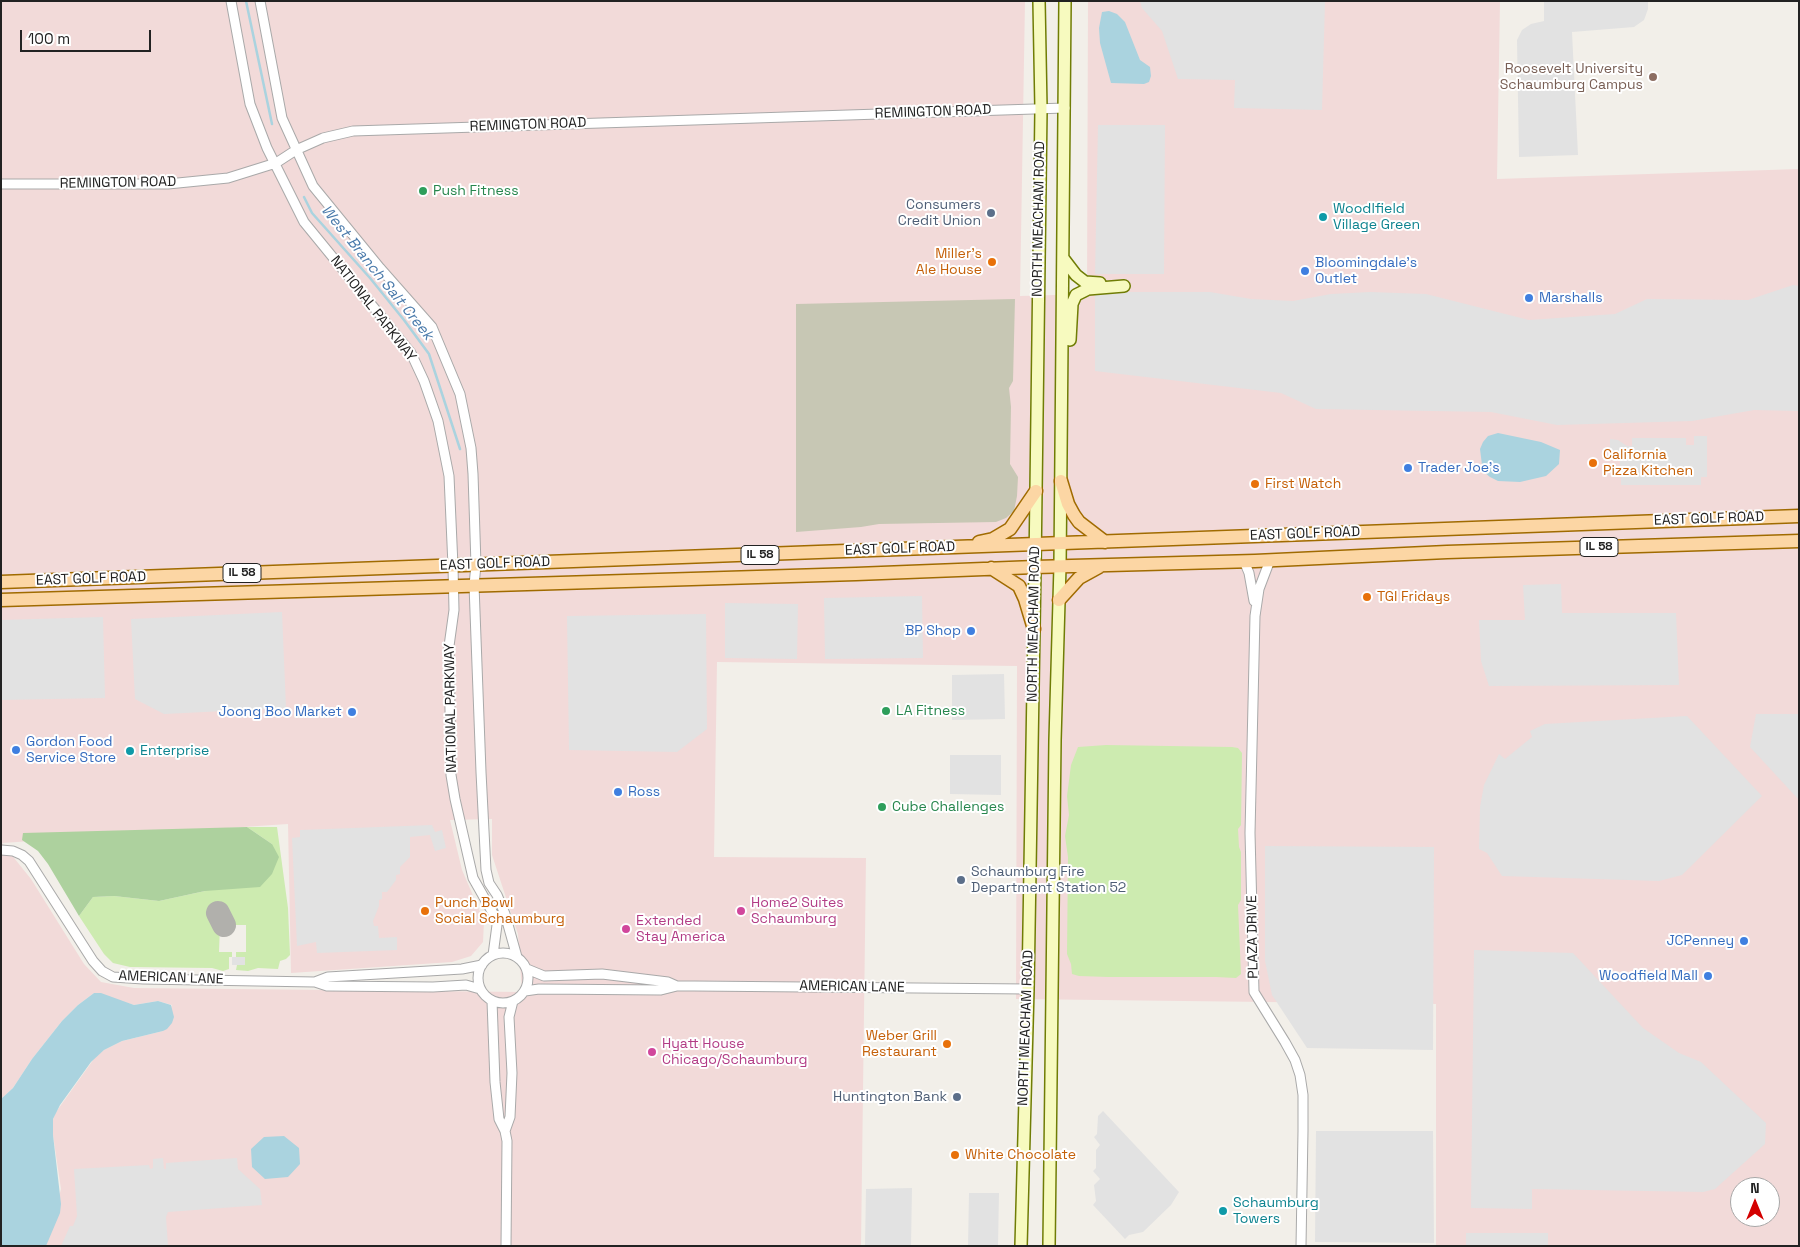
<!DOCTYPE html>
<html>
<head>
<meta charset="utf-8">
<style>
  body { margin:0 }
  #map { position:relative; width:1800px; height:1247px; overflow:hidden; background:#f2efe9; font-family:"Space Grotesk",sans-serif }
  canvas { display:block }
  .frame { position:absolute; inset:0; border:2px solid #222; pointer-events:none }
  .north { position:absolute; left:1730px; top:1177px; width:50px; height:50px; box-sizing:border-box; background:#fff; border:1px solid #a7a7a7; border-radius:50%; rotate:0deg; font-size:14px; font-weight:700; line-height:20px; text-align:center; color:#222 }
  .north::after { content:''; display:block; margin:auto; width:18px; height:22px; background:#d40000; clip-path:polygon(50% 0,100% 100%,50% 72%,0 100%) }
  .scale { position:absolute; left:20px; top:30px; width:131px; height:22px; box-sizing:border-box; border:2px solid #222; border-top:0; padding-left:6px; font-size:15px; line-height:18px; white-space:nowrap; color:#222; -webkit-text-stroke:4px #fff; paint-order:stroke }
</style>
</head>
<body>
<div id="map">
<canvas width="1800" height="1247"></canvas>
<div class="frame"></div>
<div class="north">N</div>
<div class="scale">100 m</div>
</div>
<script>
const c = document.querySelector('canvas').getContext('2d');
c.lineJoin = 'round';
function fill(path, color) {
  c.fillStyle = color;
  c.fill(path, 'evenodd');
}
function shape(rows) {
  const path = new Path2D();
  for (const r of rows) {
    if (r.length === 3) {
      path.moveTo(r[0] + r[2], r[1]);
      path.arc(r[0], r[1], r[2], 0, 2 * Math.PI);
      continue;
    }
    path.moveTo(r[0], r[1]);
    for (let i = 2; i < r.length; i += 2) path.lineTo(r[i], r[i + 1]);
  }
  return path;
}
function strokePath(path, color, width, dash) {
  c.strokeStyle = color;
  c.lineWidth = width;
  c.lineCap = dash ? 'butt' : 'round';
  c.setLineDash(dash || []);
  c.stroke(path);
}
function drawText(font, color, halo, rows, align = 'center') {
  c.font = font + ' "Space Grotesk",sans-serif';
  c.lineWidth = 4;
  c.setLineDash([]);
  c.textBaseline = 'middle';
  c.strokeStyle = halo;
  c.fillStyle = color;
  for (const [text, x, y, turn = 0] of rows) {
    c.save();
    c.translate(x, y);
    c.rotate((+turn || 0) * Math.PI / 180);
    c.textAlign = isNaN(turn) ? turn : align;
    if (halo) c.strokeText(text, 0, 0);
    c.fillText(text, 0, 0);
    c.restore();
  }
}
const commercial = shape([
  [1,1,1025,1,1020,296,1087,294,1088,1,1500,1,1497,179,1799,169,1799,1246,1436,1246,1436,1004,1016,999,1017,666,717,662,714,857,866,858,861,1246,46,1246,61,1189,53,1135,53,1119,56,1112,96,1056,104,1050,122,1041,163,1031,172,1005,158,1001,134,1005,94,993,78,1005,62,1021,32,1059,13,1088,1,1099],
  [492,819,492,855,518,934,522,992,134,988,101,982,84,964,31,879,2,843,288,824,291,973,452,962,471,956,483,942,484,921,462,870,450,820],
  [1740,1187,1770,1187,1770,1217,1740,1217]
]);
const construction = shape([
  [1015,299,1013,381,1009,388,1011,407,1010,464,1018,477,1017,496,1014,511,1006,518,996,522,879,524,861,527,796,532,796,304]
]);
const grass = shape([
  [1106,745,1232,747,1238,748,1242,753,1241,825,1238,829,1239,847,1241,852,1241,900,1238,905,1241,974,1236,978,1216,977,1108,977,1079,976,1072,974,1071,964,1067,954,1068,857,1065,836,1069,815,1067,796,1071,765,1078,747],
  [247,827,277,827,288,908,290,955,286,959,280,961,278,969,258,968,248,971,236,970,237,965,245,965,245,957,236,957,236,952,246,952,246,925,226,925,219,913,223,913,223,908,214,908,213,912,217,913,223,925,220,925,219,952,232,952,232,957,229,957,229,969,223,971,212,968,130,967,113,963,104,954,79,916,93,897,114,896,159,901,205,891,272,844]
]);
const forest = shape([
  [247,827,272,844,279,857,272,874,260,887,205,891,159,901,114,896,93,897,79,916,48,864,38,851,22,840,23,833]
]);
const parking = shape([
  [1140,1,1325,1,1322,110,1234,108,1235,80,1178,79,1162,31,1142,8],
  [1544,1,1648,1,1648,9,1644,20,1634,27,1572,32,1578,155,1519,157,1517,40,1522,30,1531,24,1544,21],
  [1098,125,1165,125,1164,274,1095,274],
  [1793,285,1799,286,1799,411,1754,410,1692,421,1557,425,1491,412,1316,409,1281,393,1095,371,1095,292,1210,292,1251,299,1293,301,1331,294,1370,292,1426,294,1529,320,1615,314,1647,299,1748,300],
  [1694,436,1707,436,1707,477,1701,477,1701,485,1621,485,1621,477,1612,477,1612,471,1620,471,1620,457,1610,457,1610,439,1618,440,1627,446,1632,446,1632,438,1686,438,1686,445,1694,445],
  [1561,584,1562,613,1676,613,1679,685,1489,686,1481,661,1479,620,1525,620,1523,585],
  [922,596,923,658,825,659,824,598],
  [725,603,798,604,797,659,725,658],
  [282,612,286,708,164,714,135,699,131,619],
  [706,614,707,729,677,752,569,750,567,616],
  [103,617,105,698,1,700,1,620],
  [1004,674,1005,719,952,720,952,675],
  [1756,714,1799,714,1799,800,1750,747],
  [1687,716,1762,796,1682,875,1659,881,1502,876,1487,853,1479,849,1480,807,1484,785,1499,754,1505,759,1532,737,1530,731,1545,724],
  [950,755,1001,755,1001,795,950,794],
  [432,825,435,832,442,830,446,848,435,851,430,835,410,837,410,857,400,867,400,874,396,875,396,880,387,892,382,892,382,899,379,900,379,906,373,921,374,926,378,926,379,938,397,937,397,950,317,953,316,942,297,946,292,838,300,837,300,830],
  [1265,846,1434,847,1433,1050,1307,1048,1272,995,1265,961],
  [1474,950,1573,953,1643,1028,1679,1053,1701,1062,1766,1123,1765,1144,1715,1189,1703,1192,1532,1189,1532,1209,1471,1208],
  [232,957,245,957,245,965,232,965],
  [1103,1111,1179,1192,1171,1205,1143,1232,1129,1235,1125,1239,1093,1205,1096,1201,1094,1185,1100,1179,1093,1171,1096,1168,1096,1150,1100,1145,1094,1137,1097,1134,1098,1116],
  [1316,1131,1433,1131,1434,1243,1315,1242],
  [163,1158,164,1169,166,1169,166,1163,237,1158,238,1169,260,1189,262,1205,168,1212,166,1217,168,1246,61,1246,70,1226,73,1226,77,1216,74,1169,149,1165,150,1169,153,1168,153,1159],
  [912,1188,911,1246,865,1246,866,1189],
  [969,1193,999,1193,998,1246,968,1246],
  [1466,1233,1548,1233,1548,1246,1466,1246]
]);
const water = shape([
  [1109,11,1117,14,1125,22,1140,60,1150,67,1151,76,1149,82,1144,84,1111,83,1100,43,1099,28,1102,12],
  [1498,433,1541,442,1560,450,1559,464,1546,476,1520,482,1498,481,1490,477,1484,472,1482,465,1480,449,1483,442,1488,436],
  [94,993,101,993,134,1005,158,1001,171,1005,174,1017,172,1023,167,1029,163,1031,122,1041,104,1050,91,1062,60,1105,53,1119,53,1135,61,1204,60,1213,46,1246,1,1246,1,1099,13,1088,32,1059,62,1021,78,1005],
  [284,1136,299,1148,300,1164,288,1177,265,1179,252,1167,251,1149,264,1137]
]);
const stream = shape([
  [246,1,272,124],
  [304,197,312,213,370,278,404,320,429,354,460,449]
]);
const taxiway = shape([
  [218,913,224,925]
]);
const minor = shape([
  [231,1,250,104,267,148,304,222,411,353,424,381,438,421,449,476,453,566,454,610,449,646,451,775,455,799,473,878,494,915,497,925,493,955],
  [260,1,282,118,313,186,380,268,432,327,460,394,471,448,473,474,476,565,474,585,481,772,486,870,489,883,497,895,505,914,517,957],
  [1,184,168,184,228,178,276,163,296,150,323,138,353,131,1065,108],
  [1270,560,1259,589,1255,616,1250,833,1254,992,1285,1042,1295,1060,1300,1075,1303,1095,1303,1131,1301,1246],
  [1244,561,1249,573,1254,601],
  [1,850,13,851,22,855,29,861,93,961,102,971,113,977,143,979,315,982,328,977,462,969,482,965],
  [503,978,25],
  [527,969,544,976,602,974,668,982,677,986],
  [315,982,327,986,433,987,466,985,480,989],
  [525,991,539,989,661,990,677,986,694,986,1028,989],
  [492,1001,495,1082,499,1119,505,1131,507,1141,506,1246],
  [505,1131,510,1117,512,1073,509,1017,513,1001]
]);
const secondary = shape([
  [1063,258,1076,275,1085,282,1100,283],
  [1070,340,1072,304,1076,295,1088,289,1124,286],
  [1021,1246,1028,989,1035,567,1041,109,1039,1],
  [1049,1246,1055,740,1060,566,1065,1]
]);
const primary = shape([
  [1061,481,1068,504,1074,515,1079,522,1105,542],
  [979,542,993,539,1010,529,1036,491],
  [991,568,1019,586,1025,599,1034,629],
  [1,582,1799,516],
  [1,600,856,574,1035,567,1255,561,1447,552,1799,541],
  [1059,600,1079,578,1099,567]
]);
const markers = [
  [1653,77,5,"#8d6e63"],
  [423,191,5,"#2e9e5b"],
  [991,213,5,"#5c6f8a"],
  [1323,217,5,"#0f9aa8"],
  [992,262,5,"#e8710a"],
  [1305,271,5,"#3f7fe0"],
  [1529,298,5,"#3f7fe0"],
  [1593,463,5,"#e8710a"],
  [1408,468,5,"#3f7fe0"],
  [1255,484,5,"#e8710a"],
  [1367,597,5,"#e8710a"],
  [971,631,5,"#3f7fe0"],
  [886,711,5,"#2e9e5b"],
  [352,712,5,"#3f7fe0"],
  [16,750,5,"#3f7fe0"],
  [130,751,5,"#0f9aa8"],
  [618,792,5,"#3f7fe0"],
  [882,807,5,"#2e9e5b"],
  [961,880,5,"#5c6f8a"],
  [425,911,5,"#e8710a"],
  [741,911,5,"#d1479c"],
  [626,929,5,"#d1479c"],
  [1744,941,5,"#3f7fe0"],
  [1708,976,5,"#3f7fe0"],
  [947,1044,5,"#e8710a"],
  [652,1052,5,"#d1479c"],
  [957,1097,5,"#5c6f8a"],
  [955,1155,5,"#e8710a"],
  [1223,1211,5,"#0f9aa8"]
];
const shields = [
  [1599,547,38],
  [760,555,38],
  [242,573,38]
];
const shieldNames = [
  ["IL 58",1599,547],
  ["IL 58",760,555],
  ["IL 58",242,573]
];
const educationNames = [
  ["Roosevelt University",1643,69],
  ["Schaumburg Campus",1643,85]
];
const streetNames = [
  ["REMINGTON ROAD",933,112,-2],
  ["REMINGTON ROAD",528,125,-2],
  ["REMINGTON ROAD",118,183,-1],
  ["NORTH MEACHAM ROAD",1039,219,-89],
  ["NATIONAL PARKWAY",373,309,52],
  ["EAST GOLF ROAD",1709,519,-2],
  ["EAST GOLF ROAD",1305,534,-2],
  ["EAST GOLF ROAD",900,549,-2],
  ["EAST GOLF ROAD",495,564,-2],
  ["EAST GOLF ROAD",91,579,-2],
  ["NORTH MEACHAM ROAD",1034,624,-89],
  ["NATIONAL PARKWAY",451,708,-91],
  ["PLAZA DRIVE",1253,937,-91],
  ["AMERICAN LANE",171,978,2],
  ["AMERICAN LANE",852,987,1],
  ["NORTH MEACHAM ROAD",1026,1028,-88]
];
const leisureNames = [
  ["Push Fitness",433,191],
  ["LA Fitness",896,711],
  ["Cube Challenges",892,807]
];
const serviceNames = [
  ["Consumers",981,205],
  ["Credit Union",981,221],
  ["Schaumburg Fire",971,872,"left"],
  ["Department Station 52",971,888,"left"],
  ["Huntington Bank",947,1097]
];
const cultureNames = [
  ["Woodlfield",1333,209],
  ["Village Green",1333,225],
  ["Enterprise",140,751],
  ["Schaumburg",1233,1203],
  ["Towers",1233,1219]
];
const foodNames = [
  ["Miller's",982,254,"right"],
  ["Ale House",982,270,"right"],
  ["California",1603,455],
  ["Pizza Kitchen",1603,471],
  ["First Watch",1265,484],
  ["TGI Fridays",1377,597],
  ["Punch Bowl",435,903],
  ["Social Schaumburg",435,919],
  ["Weber Grill",937,1036,"right"],
  ["Restaurant",937,1052,"right"],
  ["White Chocolate",965,1155]
];
const shopNames = [
  ["Bloomingdale's",1315,263],
  ["Outlet",1315,279],
  ["Marshalls",1539,298],
  ["Trader Joe's",1418,468],
  ["BP Shop",961,631,"right"],
  ["Joong Boo Market",342,712,"right"],
  ["Gordon Food",26,742],
  ["Service Store",26,758],
  ["Ross",628,792],
  ["JCPenney",1734,941,"right"],
  ["Woodfield Mall",1698,976,"right"]
];
const hotelNames = [
  ["Home2 Suites",751,903],
  ["Schaumburg",751,919],
  ["Extended",636,921],
  ["Stay America",636,937],
  ["Hyatt House",662,1044],
  ["Chicago/Schaumburg",662,1060]
];
const waterNames = [
  ["West Branch Salt Creek",377,273,51]
];
fill(commercial, '#f2dad9');
fill(construction, '#c7c7b4');
fill(grass, '#cdebb0');
fill(forest, '#add19e');
fill(parking, '#e2e2e2');
fill(water, '#aad3df');
strokePath(stream, '#aad3df', 2.5);
strokePath(taxiway, '#b1b0ac', 24);
strokePath(minor, '#a9a9a9', 11);
strokePath(secondary, '#707d05', 14);
strokePath(primary, '#a06b00', 15);
strokePath(minor, '#fff', 9);
strokePath(secondary, '#f7fabf', 11);
strokePath(primary, '#fcd6a4', 12);
for (const [x, y, r, color] of markers) {
  const dot = new Path2D();
  dot.arc(x, y, r, 0, 2 * Math.PI);
  c.fillStyle = color;
  c.fill(dot);
  strokePath(dot, '#fff', 2);
}
for (const [x, y, w] of shields) {
  const box = new Path2D();
  box.roundRect(x - w / 2, y - 9.5, w, 19, 4);
  c.fillStyle = '#fff';
  c.fill(box);
  strokePath(box, '#222', 1);
}
drawText('bold 12px', '#222', null, shieldNames);
drawText('14px', '#785e54', '#fff', educationNames, 'right');
drawText('14px', '#222', '#fff', streetNames);
drawText('14px', '#27864d', '#fff', leisureNames, 'left');
drawText('14px', '#4e5e75', '#fff', serviceNames, 'right');
drawText('14px', '#0d838f', '#fff', cultureNames, 'left');
drawText('14px', '#c56008', '#fff', foodNames, 'left');
drawText('14px', '#366cbe', '#fff', shopNames, 'left');
drawText('14px', '#b23c85', '#fff', hotelNames, 'left');
drawText('italic 15px', '#4a7aab', '#fff', waterNames);
</script>
</body>
</html>
